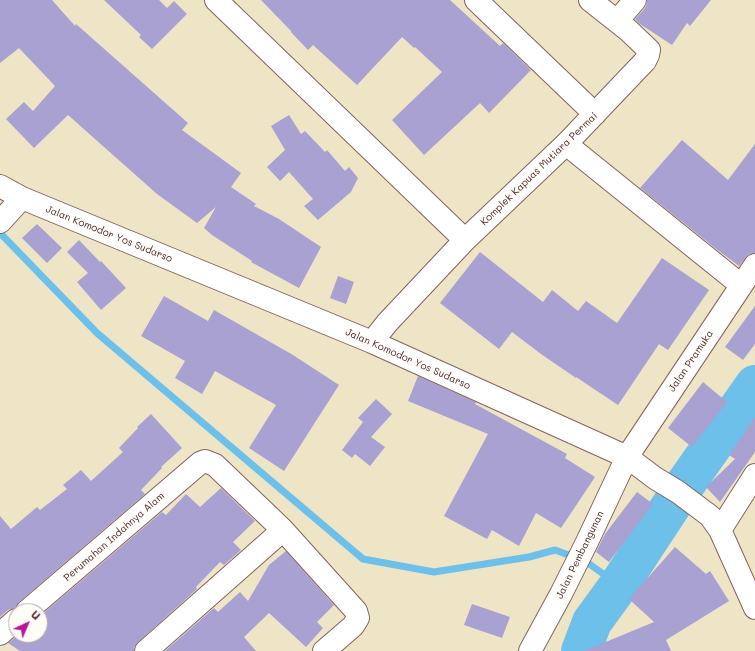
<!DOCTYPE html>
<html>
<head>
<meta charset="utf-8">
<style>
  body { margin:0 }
  #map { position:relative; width:755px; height:651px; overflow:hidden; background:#eee4c6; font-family:Mali,sans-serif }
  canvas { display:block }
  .north { position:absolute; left:8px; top:603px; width:40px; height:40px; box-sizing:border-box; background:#fdfcf7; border:1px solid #b5a4a5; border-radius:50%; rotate:44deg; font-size:11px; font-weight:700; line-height:16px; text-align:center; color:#4a1f2b }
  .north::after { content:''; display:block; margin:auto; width:14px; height:18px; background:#b5179e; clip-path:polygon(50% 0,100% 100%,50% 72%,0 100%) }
</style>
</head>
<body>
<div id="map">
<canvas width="755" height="651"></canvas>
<div class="north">U</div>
</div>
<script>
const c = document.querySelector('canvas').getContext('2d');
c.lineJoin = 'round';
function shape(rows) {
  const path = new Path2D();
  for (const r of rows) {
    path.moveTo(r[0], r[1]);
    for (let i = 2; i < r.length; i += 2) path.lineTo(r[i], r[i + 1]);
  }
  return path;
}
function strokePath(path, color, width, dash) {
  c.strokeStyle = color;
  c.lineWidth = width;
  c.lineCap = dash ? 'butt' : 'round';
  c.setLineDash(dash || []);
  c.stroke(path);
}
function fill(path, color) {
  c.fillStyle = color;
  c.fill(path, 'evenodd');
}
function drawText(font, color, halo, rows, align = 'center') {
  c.font = font + ' Mali,sans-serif';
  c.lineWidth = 3.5;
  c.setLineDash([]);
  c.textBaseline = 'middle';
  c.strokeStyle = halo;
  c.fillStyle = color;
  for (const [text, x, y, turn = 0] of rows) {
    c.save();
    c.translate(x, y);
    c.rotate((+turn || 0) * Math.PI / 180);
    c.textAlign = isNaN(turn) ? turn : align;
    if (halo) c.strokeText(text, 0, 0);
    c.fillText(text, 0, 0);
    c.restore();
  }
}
const stream = shape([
  [0,233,97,333,363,559,434,572,529,557,555,550,585,561,619,585]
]);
const river = shape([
  [581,651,592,622,619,585,684,486,755,385]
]);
const building = shape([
  [0,0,52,0,75,26,76,24,188,123,182,130,241,173,231,187,256,204,254,206,279,219,321,247,299,288,251,262,252,261,212,235,204,228,216,207,197,223,157,194,68,115,34,148,6,119,24,102,33,111,55,86,19,48,0,63],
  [104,0,159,0,167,8,174,1,187,14,152,49,139,37,141,35],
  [261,0,450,0,500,46,503,43,531,70,489,113,480,103,424,155,392,120,442,72,415,47,414,48,402,37,357,85,313,45,308,50,291,32,291,31],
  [647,0,711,0,690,26,687,23,672,45,640,24,635,19,645,8,647,3],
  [289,115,301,134,305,131,325,152,327,150,345,171,349,167,358,178,351,192,318,220,304,206,313,199,289,172,280,181,267,167,285,150,271,126],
  [682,140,728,180,755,144,755,253,749,254,745,258,739,266,715,248,640,188],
  [37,224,62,248,47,263,22,238],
  [79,240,100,262,101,261,126,288,101,310,77,282,88,273,67,252],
  [480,252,543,302,552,290,578,311,586,301,617,323,662,258,709,290,668,350,659,344,618,405,576,377,576,378,541,354,512,332,499,349,440,303],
  [338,276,354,282,346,304,330,298],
  [164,296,208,321,214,310,293,355,339,385,284,471,249,448,276,405,215,371,202,394,175,378,185,361,141,336],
  [755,306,755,344,743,360,725,347],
  [418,376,476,402,475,404,567,454,565,458,595,477,561,528,536,513,519,546,492,530,487,539,444,516,488,434,408,401],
  [703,382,727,402,692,447,668,428],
  [376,399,392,414,371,437,385,447,370,466,355,454,352,458,342,450,363,422,358,418],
  [151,414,182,448,161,467,162,468,141,490,145,494,19,602,15,608,8,610,0,617,0,516,11,529,37,507,40,510,67,489,63,485,81,470,91,481,123,452,119,448,138,428,137,427],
  [755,417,755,452,720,502,706,487,735,459,729,455],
  [221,488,255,521,233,542,241,550,224,565,220,562,196,587,197,589,138,642,134,647,134,651,20,651,8,643,18,635,40,635,40,616,162,512,166,515,186,494,200,507],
  [637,492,653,504,609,562,596,552,605,534],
  [675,547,706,574,710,571,729,601,666,640,671,651,584,651,654,622,629,599],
  [286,551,334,605,317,622,323,628,306,647,269,613,244,637,256,651,165,651,214,608,218,612,240,592,248,601,269,565],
  [472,604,510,617,502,638,464,625]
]);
const minor = shape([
  [216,0,465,240],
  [476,0,595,114],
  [617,21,635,0],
  [566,144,741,285],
  [0,186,22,198,372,342,627,457,655,478,678,492,710,516,720,530,755,608],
  [0,222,22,198],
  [372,342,387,323,465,240,566,144,645,61,648,55,649,50,628,30,590,0],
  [720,530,755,475],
  [27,611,200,463,205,461,215,465,283,530,356,611,358,618,353,626,324,651],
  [0,634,16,620],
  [146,651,283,530],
  [530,651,561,594,587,542,627,457,755,265]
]);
const streetNames = [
  ["Komplek Kapuas Mutiara Permai",539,169,-44],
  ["Jalan Komodor Yos Sudarso",109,234,22],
  ["Jalan Komodor Yos Sudarso",408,359,24],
  ["Jalan Pramuka",691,361,-56],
  ["Perumahan Indahnya Alam",114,537,-41],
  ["Jalan Pembangunan",580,555,-64]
];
strokePath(stream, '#6dc0e9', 7);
strokePath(river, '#6dc0e9', 40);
fill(building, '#a8a1d1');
strokePath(minor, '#836461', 24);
strokePath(minor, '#fff', 22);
drawText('10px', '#4a1f2b', '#fdfcf7', streetNames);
</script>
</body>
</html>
